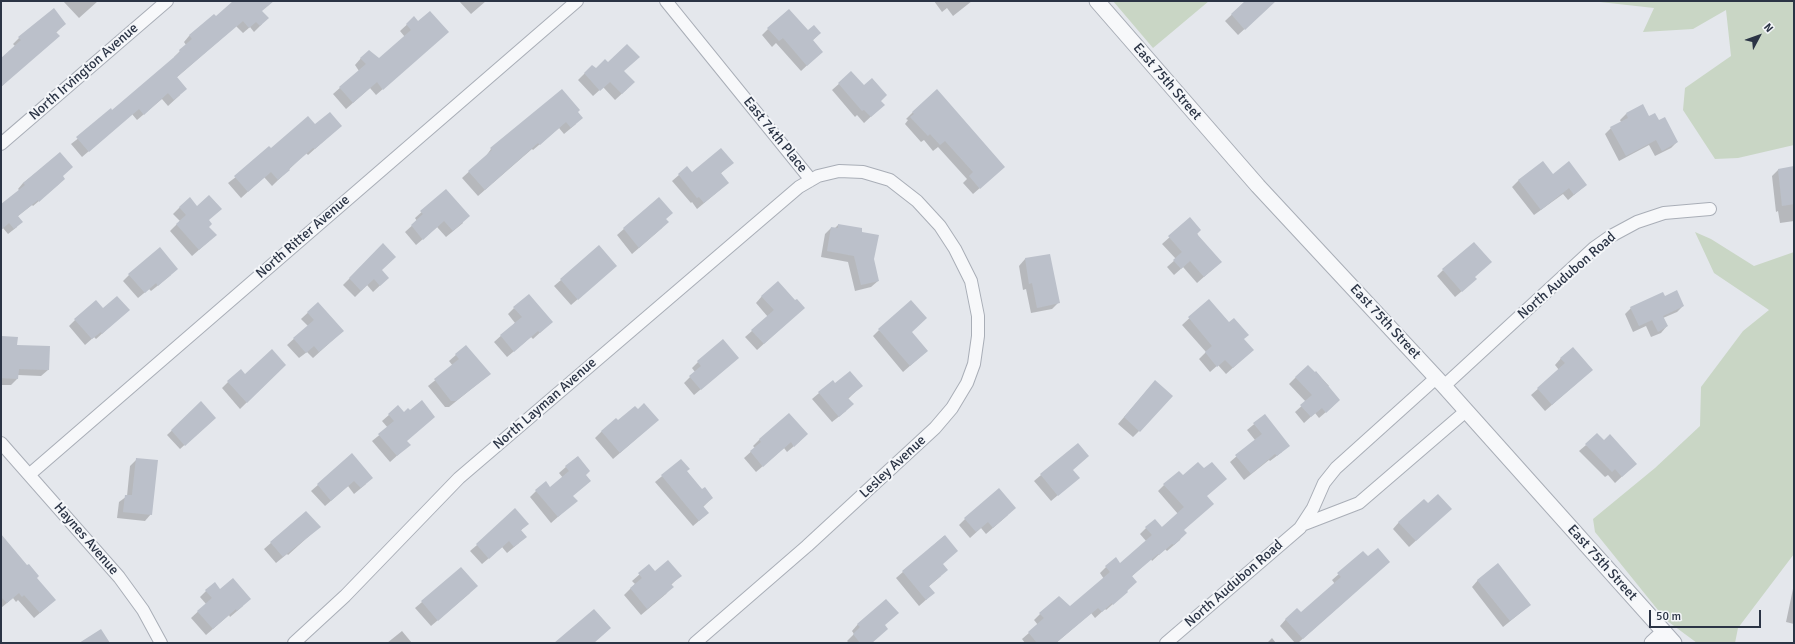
<!DOCTYPE html>
<html>
<head>
<meta charset="utf-8">
<style>
  body { margin:0 }
  #map { position:relative; width:1795px; height:644px; overflow:hidden; background:#e4e7ec; font-family:Signika,sans-serif }
  canvas { display:block }
  .frame { position:absolute; inset:0; border:2px solid #2b3445; pointer-events:none }
  .north { position:absolute; left:1739px; top:16px; width:40px; height:40px; -webkit-text-stroke:3px #f4f6f9; paint-order:stroke; rotate:49deg; font-size:11px; font-weight:700; line-height:16px; text-align:center; color:#2b3445 }
  .north::after { content:''; display:block; margin:auto; width:14px; height:18px; background:#2b3445; clip-path:polygon(50% 0,100% 100%,50% 72%,0 100%) }
  .scale { position:absolute; left:1649px; top:610px; width:112px; height:18px; box-sizing:border-box; border:2px solid #2b3445; border-top:0; padding-left:5px; font-size:12px; line-height:14px; white-space:nowrap; color:#2b3445; -webkit-text-stroke:3px #f4f6f9; paint-order:stroke }
</style>
</head>
<body>
<div id="map">
<canvas width="1795" height="644"></canvas>
<div class="frame"></div>
<div class="north">N</div>
<div class="scale">50 m</div>
</div>
<script>
const c = document.querySelector('canvas').getContext('2d');
c.lineJoin = 'round';
function fill(path, color) {
  c.fillStyle = color;
  c.fill(path, 'evenodd');
}
function shape(rows) {
  const path = new Path2D();
  for (const r of rows) {
    path.moveTo(r[0], r[1]);
    for (let i = 2; i < r.length; i += 2) path.lineTo(r[i], r[i + 1]);
  }
  return path;
}
function strokePath(path, color, width, dash) {
  c.strokeStyle = color;
  c.lineWidth = width;
  c.lineCap = dash ? 'butt' : 'round';
  c.setLineDash(dash || []);
  c.stroke(path);
}
function drawText(font, color, halo, rows, align = 'center') {
  c.font = font + ' Signika,sans-serif';
  c.lineWidth = 4;
  c.setLineDash([]);
  c.textBaseline = 'middle';
  c.strokeStyle = halo;
  c.fillStyle = color;
  for (const [text, x, y, turn = 0] of rows) {
    c.save();
    c.translate(x, y);
    c.rotate((+turn || 0) * Math.PI / 180);
    c.textAlign = isNaN(turn) ? turn : align;
    if (halo) c.strokeText(text, 0, 0);
    c.fillText(text, 0, 0);
    c.restore();
  }
}
const green = shape([
  [1113,1,1209,1,1153,48],
  [1591,1,1794,1,1794,145,1738,158,1715,159,1683,110,1685,88,1731,56,1726,10,1693,29,1643,32,1654,8],
  [1695,232,1711,239,1754,266,1794,252,1794,554,1738,628,1735,643,1697,643,1666,620,1595,532,1593,519,1655,468,1700,426,1701,387,1743,331,1769,310,1714,273]
]);
const shadow = shape([
  [63,1,98,1,79,18],
  [235,1,271,1,261,11,262,24,254,32,250,27,243,33,236,26,176,78,180,95,168,106,162,99,137,120,132,114,82,157,71,144,112,112,174,58,174,57,186,45,184,42,189,36,214,16,216,18],
  [459,1,486,1,471,14],
  [934,1,972,1,953,16,947,8,942,12],
  [1246,1,1275,1,1238,35,1225,21],
  [53,10,65,24,1,87,1,59,15,46,13,44,19,38],
  [414,18,418,23,448,32,376,95,370,88,346,109,333,94,359,71,355,65,361,58,379,59,405,37,400,31],
  [768,29,820,33,812,41,815,58,801,71,776,43,772,47,762,35],
  [592,66,596,69,623,71,627,89,615,100,603,87,593,96,578,80],
  [851,73,880,101,877,111,864,123,857,115,855,117,832,90],
  [577,112,576,124,564,134,559,128,533,150,532,149,478,196,462,178,486,156,491,149],
  [913,112,997,173,973,194,963,183,967,179,938,147,933,151,924,140,921,142,905,124,908,120,906,119],
  [1626,114,1649,118,1659,122,1677,142,1671,148,1655,156,1649,145,1619,161,1605,134,1611,128,1621,122,1620,120],
  [315,126,334,132,308,155,306,153,272,186,264,177,241,198,228,183,271,150],
  [60,154,62,177,59,184,33,206,32,205,18,216,17,227,8,234,3,228,1,230,1,206,20,191,18,189,23,183],
  [732,163,720,174,721,189,697,209,692,202,691,203,672,181,687,168,692,173],
  [1794,167,1794,221,1780,223,1778,211,1776,212,1772,176,1778,170],
  [1519,180,1586,185,1568,200,1563,194,1534,215,1512,187],
  [446,190,463,223,446,237,437,227,416,245,405,232,417,221,415,218],
  [659,198,665,219,662,228,632,254,617,235],
  [180,207,208,221,209,241,192,256,170,231,180,221,173,214],
  [1190,219,1214,268,1197,283,1183,267,1174,275,1167,267,1176,259,1162,244],
  [838,225,861,233,873,259,878,281,871,287,855,291,848,262,821,257,825,234,831,228,835,228],
  [383,245,381,271,388,278,373,292,367,285,355,297,343,285],
  [1049,255,1058,303,1052,309,1031,313,1026,289,1023,290,1019,266,1025,259],
  [616,266,571,305,554,286,561,280],
  [1443,270,1469,285,1455,297,1437,276],
  [129,275,171,275,151,291,149,289,138,298,123,281],
  [762,296,797,314,757,350,745,337,768,317,756,303],
  [1664,298,1683,306,1677,312,1663,318,1667,326,1661,333,1651,337,1646,326,1633,332,1625,314,1631,308],
  [1209,300,1243,339,1246,356,1226,374,1218,365,1210,372,1199,359,1206,352,1182,325],
  [318,303,336,337,313,358,307,352,299,358,287,345,308,326,301,319],
  [514,308,545,328,533,339,531,337,507,357,494,342,515,323,508,314],
  [103,310,122,316,96,339,94,337,85,345,69,326,75,320],
  [879,330,920,357,903,372,873,336],
  [2,337,16,346,48,370,41,376,18,375,17,379,11,385,1,385,1,338],
  [466,346,490,374,449,407,445,407,428,386,453,366,449,361],
  [1561,358,1585,376,1545,411,1531,395,1559,370,1555,365],
  [698,362,731,364,694,395,684,383,695,372,692,368],
  [285,365,240,409,222,388,228,382,245,375],
  [1316,372,1329,386,1327,387,1333,406,1319,418,1315,413,1304,423,1295,412,1306,402,1289,384,1296,377],
  [835,384,855,392,848,399,846,411,832,422,812,399,819,393],
  [1149,388,1139,431,1133,437,1118,424],
  [201,403,210,422,180,449,167,435],
  [398,407,403,413,434,417,406,441,409,445,390,462,372,441,388,428,382,421],
  [789,414,800,441,787,452,784,448,756,472,744,458,755,448,753,446,759,440],
  [1264,416,1282,452,1270,461,1269,460,1244,480,1230,462,1255,440,1247,430],
  [618,422,651,426,613,459,595,438,602,431],
  [1586,445,1629,470,1615,483,1608,475,1605,477,1579,451],
  [352,455,366,484,354,494,348,486,325,506,311,491],
  [1088,456,1072,470,1078,478,1051,501,1034,481,1041,475],
  [577,457,572,496,576,501,551,523,530,497,536,491,550,488,563,478,559,473],
  [137,459,151,514,145,521,117,518,119,502,127,496,130,466],
  [681,460,686,472,701,491,712,498,703,507,708,513,693,526,655,482],
  [1164,485,1206,496,1183,530,1180,540,1167,551,1165,549,1152,561,1151,559,1131,577,1127,592,1106,610,1105,609,1095,618,1091,613,1056,643,1025,643,1022,639,1038,625,1034,620,1040,614,1070,607,1104,579,1100,573,1106,567,1120,564,1146,541,1140,534,1146,528,1161,528,1178,514,1158,491],
  [306,512,319,527,288,555,287,554,276,563,264,549],
  [1008,515,986,534,981,528,970,538,959,525,965,519],
  [1444,515,1409,547,1393,529,1399,522],
  [528,524,520,531,519,543,507,553,502,547,482,564,470,551,477,545],
  [1,536,35,579,48,606,34,618,18,600,16,602,13,598,1,608],
  [944,536,957,551,942,564,941,576,928,587,927,599,919,606,896,578],
  [1363,553,1367,558,1389,562,1298,643,1295,643,1280,626,1286,619,1301,614,1335,584,1332,580],
  [649,566,654,573,680,576,671,585,672,587,666,594,641,615,624,595,635,584,632,581],
  [1478,580,1530,605,1503,627,1472,587],
  [1794,584,1794,624,1786,622],
  [206,591,220,591,243,606,230,617,229,615,206,635,191,618,206,604,200,597],
  [470,593,431,626,415,608,422,602],
  [858,624,884,625,872,643,849,643,847,641,854,634,852,631],
  [402,631,412,643,387,643],
  [1272,638,1276,643,1267,643]
]);
const building = shape([
  [233,1,274,1,262,11,269,18,260,26,256,22,249,28,243,21,177,77,187,89,174,100,168,93,144,115,139,109,89,152,76,137,111,108,112,110,180,52,179,50,192,39,189,35,214,14,216,16],
  [1245,1,1276,1,1245,30,1231,14],
  [54,8,66,24,56,32,60,36,1,87,1,58,21,40,18,37],
  [789,9,808,30,814,25,821,33,813,40,823,52,807,66,783,38,779,41,767,28],
  [430,11,449,32,383,90,377,82,353,103,339,87,366,64,360,58,369,50,379,58,411,30,406,24,414,16,418,21],
  [627,44,640,57,624,71,635,82,622,94,610,82,600,91,584,73,592,65,596,68,605,59,608,62],
  [851,71,864,85,872,78,887,95,881,101,885,105,871,117,864,110,862,111,838,83],
  [562,89,580,110,578,112,583,118,571,128,566,122,540,145,538,143,485,190,468,171,492,150,490,148],
  [937,89,1005,167,980,189,969,176,973,172,945,141,940,145,930,134,928,136,910,117,914,114,912,112],
  [1643,104,1649,116,1655,113,1659,120,1665,117,1678,142,1662,151,1656,140,1626,156,1610,127,1628,118,1626,113],
  [330,112,342,126,315,149,313,148,289,169,290,170,278,180,271,172,248,192,234,176,269,146,271,148,308,116,315,124],
  [721,148,734,163,721,173,729,183,704,203,699,197,697,198,678,174,687,166,692,172],
  [60,152,73,167,63,176,65,179,39,202,38,200,18,216,23,222,14,229,9,223,1,230,1,204,25,185,23,183],
  [1543,161,1553,174,1569,161,1587,185,1574,195,1569,188,1541,210,1518,180],
  [1794,166,1794,204,1782,206,1778,169],
  [446,189,470,216,453,231,444,221,423,240,411,225,423,214,420,211],
  [209,195,222,209,209,220,212,224,209,227,217,235,199,250,176,224,186,215,179,207,190,197,197,206],
  [659,197,673,213,666,219,669,222,639,248,623,228],
  [1190,217,1201,230,1197,234,1222,262,1204,277,1190,261,1181,269,1173,260,1182,252,1168,236],
  [838,224,862,228,862,232,879,235,874,259,879,281,861,285,854,256,827,251,831,227,838,228],
  [1474,242,1492,262,1475,277,1477,279,1462,292,1442,269],
  [383,243,396,257,382,270,389,278,380,286,374,279,361,291,349,278],
  [599,245,617,266,578,300,560,279],
  [160,247,178,269,158,286,156,283,145,293,128,274],
  [1050,254,1060,303,1037,308,1032,283,1029,284,1025,258],
  [778,281,795,300,797,299,805,308,764,344,751,330,774,310,761,296],
  [1677,290,1684,306,1663,316,1668,326,1658,332,1652,320,1639,326,1630,307,1663,292,1665,296],
  [529,294,553,322,540,333,538,331,514,352,500,335,522,317,513,307],
  [117,296,130,310,102,334,101,332,92,339,74,319,96,300,103,308],
  [1209,299,1229,322,1234,318,1249,335,1244,339,1254,350,1233,368,1225,360,1217,367,1205,352,1212,346,1188,317],
  [911,300,927,318,912,332,928,351,910,366,878,329],
  [318,302,344,331,319,352,314,346,306,353,293,338,314,320,307,312],
  [2,336,18,337,17,345,50,346,49,370,19,369,18,379,1,378],
  [723,339,739,358,701,390,689,376,701,366,697,361],
  [466,345,491,374,456,401,451,401,434,379,459,359,455,354],
  [1573,347,1593,370,1552,405,1537,388,1565,363,1560,358],
  [272,349,286,365,247,403,227,381,241,369,245,374],
  [1308,365,1315,372,1316,371,1340,400,1326,413,1322,408,1311,417,1300,405,1312,395,1295,377],
  [850,371,863,386,848,398,854,404,839,417,818,392,833,380,835,383],
  [1155,380,1173,396,1140,432,1124,417],
  [422,400,435,417,407,441,411,445,397,456,378,434,394,421,388,414,398,405,404,412,408,408,410,410],
  [201,401,216,418,185,446,171,430],
  [644,403,659,420,620,453,601,431,616,418,618,420,635,406,638,409],
  [789,413,808,434,794,447,791,442,763,467,750,451,761,442,759,439],
  [1265,414,1290,446,1277,456,1275,454,1251,474,1235,455,1262,434,1253,423],
  [1597,433,1604,440,1610,434,1637,464,1622,477,1615,469,1612,472,1585,444],
  [1078,443,1089,456,1073,470,1080,478,1058,496,1040,474],
  [352,453,373,478,361,488,354,481,331,501,317,484],
  [578,456,590,471,586,475,591,481,573,496,578,501,558,517,535,490,546,481,550,487,569,471,565,466],
  [136,458,158,460,152,515,123,512,125,495,132,495],
  [681,459,690,469,687,471,702,489,705,487,713,498,703,506,709,513,699,521,661,475],
  [1198,462,1204,468,1212,462,1227,479,1207,496,1214,504,1184,530,1187,533,1174,545,1172,544,1159,555,1158,554,1132,576,1137,582,1127,591,1128,592,1113,605,1112,603,1102,612,1098,608,1056,643,1037,643,1028,632,1044,618,1039,613,1059,596,1070,606,1110,572,1105,566,1116,557,1120,563,1152,535,1145,527,1155,519,1162,527,1184,507,1163,484,1179,471,1183,475],
  [999,488,1016,508,993,528,988,522,976,532,964,518],
  [1438,494,1452,509,1416,541,1398,522,1424,499,1428,503],
  [515,508,529,524,521,530,527,537,514,547,509,541,489,559,476,544],
  [306,511,321,527,283,557,270,542],
  [1,534,27,565,29,564,39,576,37,578,56,600,40,613,24,595,22,597,19,593,7,603,1,597],
  [945,535,958,551,943,564,948,570,929,586,935,593,926,600,902,571],
  [1378,548,1390,562,1303,639,1285,619,1297,608,1301,612,1341,577,1337,573,1363,551,1368,556],
  [668,560,682,576,671,584,674,587,647,609,630,588,642,578,638,573,649,564,655,571],
  [1498,563,1531,605,1510,621,1477,580],
  [461,567,478,586,438,621,421,601],
  [233,578,251,599,237,611,236,609,213,629,197,611,212,598,205,590,215,582,220,589],
  [886,599,899,613,885,625,888,629,872,643,860,643,853,634,860,627,857,624],
  [594,609,611,628,594,643,554,643],
  [101,629,110,643,79,643]
]);
const minor = shape([
  [666,1,811,180],
  [1,144,167,1],
  [1444,386,1594,248,1611,236,1637,222,1664,213,1710,209],
  [1,443,119,577,143,610,161,643],
  [30,474,577,1],
  [1302,525,1359,503,1466,411],
  [294,643,345,596,459,478,799,187,818,176,839,171,863,172,890,180,917,201,940,226,955,249,971,281,978,316,978,336,974,364,967,383,952,408,935,428,807,546,695,643],
  [1166,643,1300,528,1313,508,1324,483,1336,468,1436,378]
]);
const tertiary = shape([
  [1097,1,1258,186,1444,386,1674,643],
  [1652,643,1664,632]
]);
const streetNames = [
  ["North Irvington Avenue",84,72,-41],
  ["East 75th Street",1167,82,49],
  ["East 74th Place",775,135,51],
  ["North Ritter Avenue",303,237,-41],
  ["North Audubon Road",1567,276,-41],
  ["East 75th Street",1385,322,47],
  ["North Layman Avenue",545,404,-41],
  ["Lesley Avenue",893,467,-43],
  ["Haynes Avenue",86,539,49],
  ["East 75th Street",1602,563,48],
  ["North Audubon Road",1234,584,-41]
];
fill(green, '#c9d6c5');
fill(shadow, '#0003');
fill(building, '#bbc0ca');
strokePath(minor, '#a9aeb7', 14);
strokePath(tertiary, '#a9aeb7', 17);
strokePath(minor, '#f7f8fa', 12);
strokePath(tertiary, '#f7f8fa', 15);
drawText('14px', '#2b3445', '#f4f6f9', streetNames);
</script>
</body>
</html>
